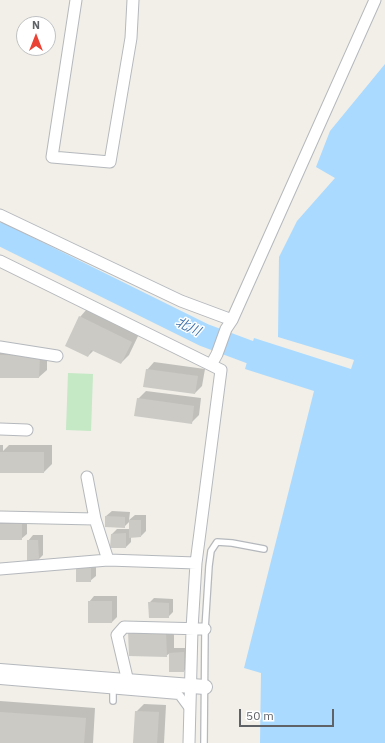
<!DOCTYPE html>
<html>
<head>
<meta charset="utf-8">
<style>
  body { margin:0 }
  #map { position:relative; width:385px; height:743px; overflow:hidden; background:#f1efe8; font-family:"IBM Plex Sans",sans-serif }
  canvas { display:block }
  .north { position:absolute; left:16px; top:16px; width:40px; height:40px; box-sizing:border-box; background:#fff; border:1px solid #bfc1c3; border-radius:50%; rotate:0deg; font-size:11px; font-weight:700; line-height:16px; text-align:center; color:#5f6368 }
  .north::after { content:''; display:block; margin:auto; width:14px; height:18px; background:#ea4335; clip-path:polygon(50% 0,100% 100%,50% 72%,0 100%) }
  .scale { position:absolute; left:239px; top:709px; width:95px; height:18px; box-sizing:border-box; border:2px solid #5f6368; border-top:0; padding-left:5px; font-size:12px; line-height:14px; white-space:nowrap; color:#5f6368; -webkit-text-stroke:3px #fff; paint-order:stroke }
</style>
</head>
<body>
<div id="map">
<canvas width="385" height="743"></canvas>
<div class="north">N</div>
<div class="scale">50 m</div>
</div>
<script>
const c = document.querySelector('canvas').getContext('2d');
c.lineJoin = 'round';
function fill(path, color) {
  c.fillStyle = color;
  c.fill(path, 'evenodd');
}
function shape(rows) {
  const path = new Path2D();
  for (const r of rows) {
    path.moveTo(r[0], r[1]);
    for (let i = 2; i < r.length; i += 2) path.lineTo(r[i], r[i + 1]);
  }
  return path;
}
function strokePath(path, color, width, dash) {
  c.strokeStyle = color;
  c.lineWidth = width;
  c.lineCap = dash ? 'butt' : 'round';
  c.setLineDash(dash || []);
  c.stroke(path);
}
function drawText(font, color, halo, rows, align = 'center') {
  c.font = font + ' "IBM Plex Sans","Noto Sans JP",sans-serif';
  c.lineWidth = 3;
  c.setLineDash([]);
  c.textBaseline = 'middle';
  c.strokeStyle = halo;
  c.fillStyle = color;
  for (const [text, x, y, turn = 0] of rows) {
    c.save();
    c.translate(x, y);
    c.rotate((+turn || 0) * Math.PI / 180);
    c.textAlign = isNaN(turn) ? turn : align;
    if (halo) c.strokeText(text, 0, 0);
    c.fillText(text, 0, 0);
    c.restore();
  }
}
const green = shape([
  [68,373,93,374,91,431,66,430]
]);
const water = shape([
  [385,64,385,743,260,743,261,673,244,668,314,391,245,369,254,338,351,369,354,360,278,337,279,257,297,221,335,178,316,167,330,131]
]);
const shadow = shape([
  [87,309,139,334,129,355,121,363,94,350,88,356,80,317],
  [4,348,47,348,47,370,39,377,0,377,0,351],
  [154,362,205,369,202,386,195,393,147,370],
  [146,391,201,398,199,415,191,423,138,399],
  [0,445,3,445,3,451,9,445,52,445,52,464,44,472,0,464],
  [112,511,130,512,129,520,135,515,146,515,146,531,141,536,131,537,131,542,126,547,112,534,117,529,130,529,130,521,124,527,106,526,106,516],
  [27,519,27,534,21,539,0,539,0,522],
  [33,535,43,535,43,555,38,560,28,541],
  [96,562,96,576,90,581,77,568],
  [94,596,117,596,117,617,112,622,89,602],
  [154,598,173,599,173,612,168,617,149,603],
  [174,625,174,648,189,648,189,666,184,671,170,653,166,656,130,655],
  [0,701,95,708,93,743,0,743],
  [144,704,166,705,164,743,134,743,136,712]
]);
const river = shape([
  [0,234,204,335,279,363]
]);
const building = shape([
  [79,316,132,342,121,364,91,350,88,357,65,346],
  [0,355,40,356,39,378,0,378],
  [146,369,198,376,195,394,143,387],
  [137,398,194,406,192,424,134,416],
  [0,452,44,452,44,473,0,473],
  [105,516,125,517,125,528,105,527],
  [129,520,141,520,141,537,129,538],
  [0,524,22,524,22,540,0,540],
  [126,533,126,548,110,548,111,534],
  [27,540,38,540,39,561,27,561],
  [76,567,91,567,91,582,76,582],
  [88,601,112,601,112,623,88,623],
  [148,602,169,603,169,618,149,618],
  [128,631,166,633,167,657,129,656],
  [184,652,184,672,169,672,169,653],
  [135,711,159,712,157,743,133,743],
  [0,712,86,718,84,743,0,743]
]);
const service = shape([
  [113,701,113,687],
  [204,743,205,629,209,566,211,551,217,542,232,543,264,549]
]);
const pedestrian = shape([
  [0,680,179,695,190,710]
]);
const minor = shape([
  [76,0,52,157,110,162,131,38,133,0],
  [0,215,181,301,232,320],
  [0,261,211,365],
  [0,347,57,356],
  [0,429,27,430],
  [87,477,95,519,108,560],
  [0,517,95,519],
  [0,569,108,560,196,563],
  [128,682,117,635,124,627,205,629],
  [189,743,192,629,196,563,221,370,211,365,217,354,226,329,232,320,375,0]
]);
const tertiary = shape([
  [0,671,113,680,205,687]
]);
const waterNames = [
  ["北川",188,327,26]
];
fill(green, '#c5e8c5');
fill(water, '#aadaff');
fill(shadow, '#0003');
strokePath(river, '#aadaff', 23);
fill(building, '#cccac5');
strokePath(service, '#b5b8bc', 8);
strokePath(pedestrian, '#b5b8bc', 10);
strokePath(minor, '#b5b8bc', 13);
strokePath(tertiary, '#b5b8bc', 16);
strokePath(service, '#fff', 5.5);
strokePath(pedestrian, '#fff', 8);
strokePath(minor, '#fff', 11);
strokePath(tertiary, '#fff', 14);
drawText('italic 13px', '#4174aa', '#fff', waterNames);
</script>
</body>
</html>
